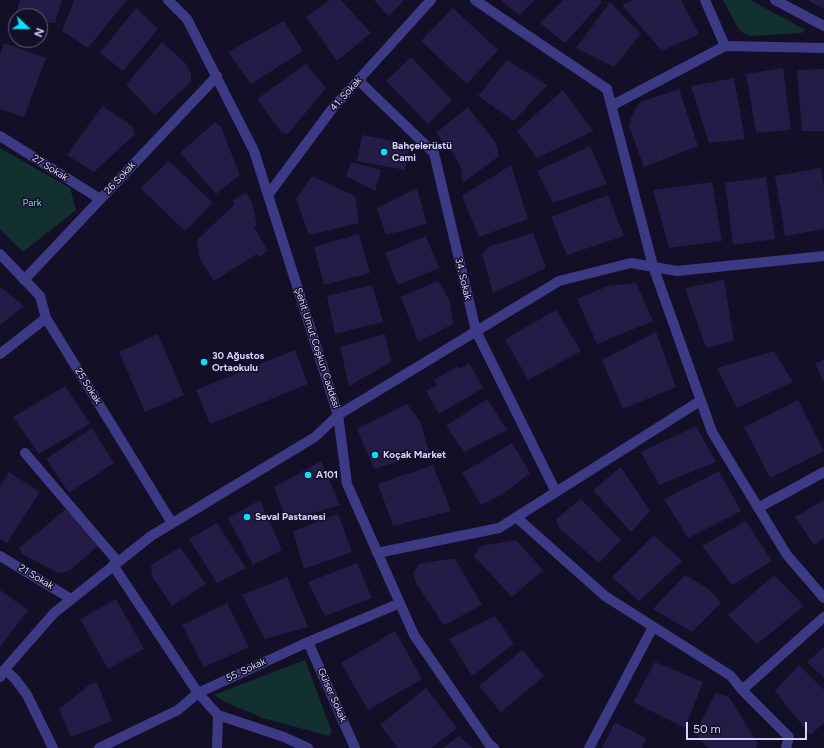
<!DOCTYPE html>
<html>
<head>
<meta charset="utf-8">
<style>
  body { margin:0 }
  #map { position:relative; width:824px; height:748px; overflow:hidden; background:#130f26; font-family:Figtree,sans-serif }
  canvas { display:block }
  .north { position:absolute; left:8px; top:8px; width:40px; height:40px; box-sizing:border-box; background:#130f26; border:1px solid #625e7d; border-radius:50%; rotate:112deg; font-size:11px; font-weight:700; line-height:16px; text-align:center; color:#d9d4ff }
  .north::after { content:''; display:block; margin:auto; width:14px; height:18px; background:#00e5ff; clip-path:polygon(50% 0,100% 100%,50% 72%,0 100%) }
  .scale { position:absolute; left:686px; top:722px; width:121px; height:18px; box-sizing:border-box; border:2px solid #d9d4ff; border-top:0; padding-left:5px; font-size:12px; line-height:14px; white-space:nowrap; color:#d9d4ff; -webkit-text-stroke:3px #130f26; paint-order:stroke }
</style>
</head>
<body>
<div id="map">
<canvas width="824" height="748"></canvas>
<div class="north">N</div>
<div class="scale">50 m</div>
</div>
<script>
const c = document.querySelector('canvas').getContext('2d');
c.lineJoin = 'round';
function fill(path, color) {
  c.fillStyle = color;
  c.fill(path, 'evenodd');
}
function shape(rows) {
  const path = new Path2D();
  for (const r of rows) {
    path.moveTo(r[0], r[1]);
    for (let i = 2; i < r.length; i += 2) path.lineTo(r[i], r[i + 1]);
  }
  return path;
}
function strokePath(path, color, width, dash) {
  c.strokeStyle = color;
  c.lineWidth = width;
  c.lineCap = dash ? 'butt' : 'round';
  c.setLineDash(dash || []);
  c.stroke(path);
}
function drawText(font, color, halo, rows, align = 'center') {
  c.font = font + ' Figtree,sans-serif';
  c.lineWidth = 3;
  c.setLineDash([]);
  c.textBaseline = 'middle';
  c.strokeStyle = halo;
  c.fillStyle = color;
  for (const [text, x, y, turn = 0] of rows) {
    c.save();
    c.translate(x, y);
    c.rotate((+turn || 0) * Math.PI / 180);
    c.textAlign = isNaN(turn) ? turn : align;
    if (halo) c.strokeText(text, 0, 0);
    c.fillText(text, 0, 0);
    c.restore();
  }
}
const green = shape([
  [723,0,750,0,806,30,801,33,751,36,743,33,738,28],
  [0,148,70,188,76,210,23,252,0,229],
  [305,660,332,732,329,736,263,718,227,703,214,695]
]);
const building = shape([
  [20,0,62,0,55,23,40,22,40,16,16,16,16,20,14,20],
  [74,0,127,0,88,48,62,31],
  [330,0,341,0,371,33,337,61,306,17],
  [374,0,404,0,389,16],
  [501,0,535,0,519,15],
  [563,0,599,0,602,2,565,43,540,23],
  [633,0,681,0,699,34,662,51,622,5],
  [810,0,824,0,824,9,809,1],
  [610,2,641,34,614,67,576,48],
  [136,8,158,29,123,71,100,53],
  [453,8,498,50,467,84,421,41],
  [284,21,303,51,251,84,228,52],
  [162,42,186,64,191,74,191,82,155,115,126,85],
  [4,43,46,58,24,117,0,109,0,55],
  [411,57,452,100,428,124,386,81],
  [507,60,547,85,514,121,478,96],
  [306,64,326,88,288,134,281,132,257,99],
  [783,68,791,130,756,133,746,74],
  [824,69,824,131,802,131,797,70],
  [734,78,745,139,709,143,691,86],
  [679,89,698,146,644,167,629,126,632,115,640,102],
  [563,90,593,131,537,158,517,131],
  [102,106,132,126,135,134,94,172,67,155],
  [468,107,496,143,499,156,463,183,461,167,452,152,436,133],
  [215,122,221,127,240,175,216,194,180,153],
  [362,135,410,144,405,170,357,161],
  [590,146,607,184,553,203,537,171],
  [169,161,213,203,185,231,140,188],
  [351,162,381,170,375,191,346,176],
  [511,165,528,219,479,237,462,196],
  [821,168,824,188,824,229,785,236,775,176],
  [312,176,355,196,359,223,309,235,296,199],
  [766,177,775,239,733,245,725,183],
  [712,182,722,241,669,248,653,190],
  [417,188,427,224,386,235,377,208],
  [246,193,252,202,257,225,254,227,268,251,259,257,257,254,214,281,199,257,197,240,234,205,233,200],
  [608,195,624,236,567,255,551,217],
  [533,233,546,268,493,293,482,254,488,247],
  [359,234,370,273,324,285,314,247],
  [426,236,439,268,398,285,385,253],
  [724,280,734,341,706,348,685,288],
  [438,281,450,301,453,324,418,342,401,297],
  [636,283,653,321,597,344,577,299,608,286],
  [372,285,383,322,335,334,327,296],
  [0,287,24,306,0,325],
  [556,310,581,351,528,380,505,339],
  [656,332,676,387,623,409,602,360],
  [158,334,184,395,145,412,119,352],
  [385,334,391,362,349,386,340,347],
  [295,350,308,384,210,424,196,390],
  [774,351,793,382,737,408,717,368],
  [824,360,824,383,815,363],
  [469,363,483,388,439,414,426,391,437,385,434,380,458,366,460,369],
  [65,386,90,424,39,454,13,417],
  [487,399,507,430,464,452,446,426],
  [798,400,824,451,770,478,744,427],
  [407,404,420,421,429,452,374,469,357,429],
  [696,426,716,462,659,485,641,452],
  [92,428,114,463,69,493,46,459],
  [512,443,530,473,503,494,481,505,462,473],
  [321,461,340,505,287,521,274,487],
  [433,465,451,511,393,526,378,484],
  [621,467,650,511,631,532,593,490],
  [719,471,741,511,688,538,664,499],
  [9,472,40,492,7,543,0,539,0,486],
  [581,499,621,540,599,563,559,528,556,519],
  [260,500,282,550,253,565,228,518],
  [824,500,824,538,814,545,795,517],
  [66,509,98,546,69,571,58,573,22,554,19,548],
  [338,514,352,552,304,569,293,531],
  [746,521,772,561,732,585,702,546],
  [217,523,246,568,217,583,189,539],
  [654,535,682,561,639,601,612,577],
  [516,540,543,570,512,597,474,556,480,546],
  [180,547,206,584,172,606,152,576,151,565],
  [449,559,455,559,482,605,444,625,416,583,413,573,419,564],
  [357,563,372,598,325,616,308,582],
  [685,575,710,590,721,603,692,632,653,609],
  [774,575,804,606,757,644,728,615],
  [287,577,308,627,265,639,242,595],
  [0,590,28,610,0,647],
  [116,599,144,649,108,669,80,619],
  [227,603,249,647,204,667,182,625],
  [495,616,514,644,472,676,449,639],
  [395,631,422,679,368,710,341,663],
  [824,647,824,678,807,662],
  [522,650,544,676,501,712,479,686],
  [655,662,703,682,685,728,633,702],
  [799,665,824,690,824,723,810,735,775,691],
  [97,682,112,721,71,737,59,709,90,684],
  [426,688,457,728,431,748,398,748,380,725],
  [716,693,729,697,758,744,755,748,708,748,701,740,696,731],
  [615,722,646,738,642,748,602,748],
  [459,736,473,748,443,748]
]);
const minor = shape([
  [168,0,187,19,254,151,338,415,347,484,414,635,489,744,494,748],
  [475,0,607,89,653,266,712,432,787,555,824,598],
  [705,0,725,46],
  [775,0,824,26],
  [358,80,434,153,476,331,556,492],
  [611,106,725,46,824,48],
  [0,136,100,199],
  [268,195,332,109,431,0],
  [0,254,40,296,46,318,172,523],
  [24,280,217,76],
  [0,354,46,318],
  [25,453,118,562],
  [758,508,824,472],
  [516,517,605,596,731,676,742,690,789,737,786,748],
  [377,553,499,528,700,401],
  [0,556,71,599],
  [113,565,198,693,218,715,284,737,308,748],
  [308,642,355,748],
  [5,669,16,680,27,695,53,748],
  [0,677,5,669,54,613,151,536,315,437,338,415,559,281,631,263,677,271,824,256],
  [742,690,824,617],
  [99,748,178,710,198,693,308,642,400,603],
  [217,748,218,715],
  [589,748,653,627]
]);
const markers = [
  [384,152,4,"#00e5ff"],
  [204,362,4,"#00e5ff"],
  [375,455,4,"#00e5ff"],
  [308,475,4,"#00e5ff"],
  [247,517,4,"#00e5ff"]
];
const streetNames = [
  ["41. Sokak",346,94,-48],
  ["27 Sokak",50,168,32],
  ["26 Sokak",120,178,-47],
  ["34. Sokak",463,279,77],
  ["Şehit Umut Coşkun Caddesi",317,348,72],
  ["25 Sokak",88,386,58],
  ["21 Sokak",36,577,31],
  ["55. Sokak",246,670,-25],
  ["Gülser Sokak",332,695,66]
];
const poiNames = [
  ["Bahçelerüstü",392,146],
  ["Cami",392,158],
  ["30 Ağustos",212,356],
  ["Ortaokulu",212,368],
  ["Koçak Market",383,455],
  ["A101",316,475],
  ["Seval Pastanesi",255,517]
];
const parkNames = [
  ["Park",32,203]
];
fill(green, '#12302f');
fill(building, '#241b47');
strokePath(minor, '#3d3a85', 10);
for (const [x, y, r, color] of markers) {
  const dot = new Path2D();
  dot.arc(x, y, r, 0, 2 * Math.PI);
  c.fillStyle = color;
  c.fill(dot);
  strokePath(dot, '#130f26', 1.5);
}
drawText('10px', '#d9d4ff', '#130f26', streetNames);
drawText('bold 10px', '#d9d4ff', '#130f26', poiNames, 'left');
drawText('10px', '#5fe0c0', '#130f26', parkNames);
</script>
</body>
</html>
